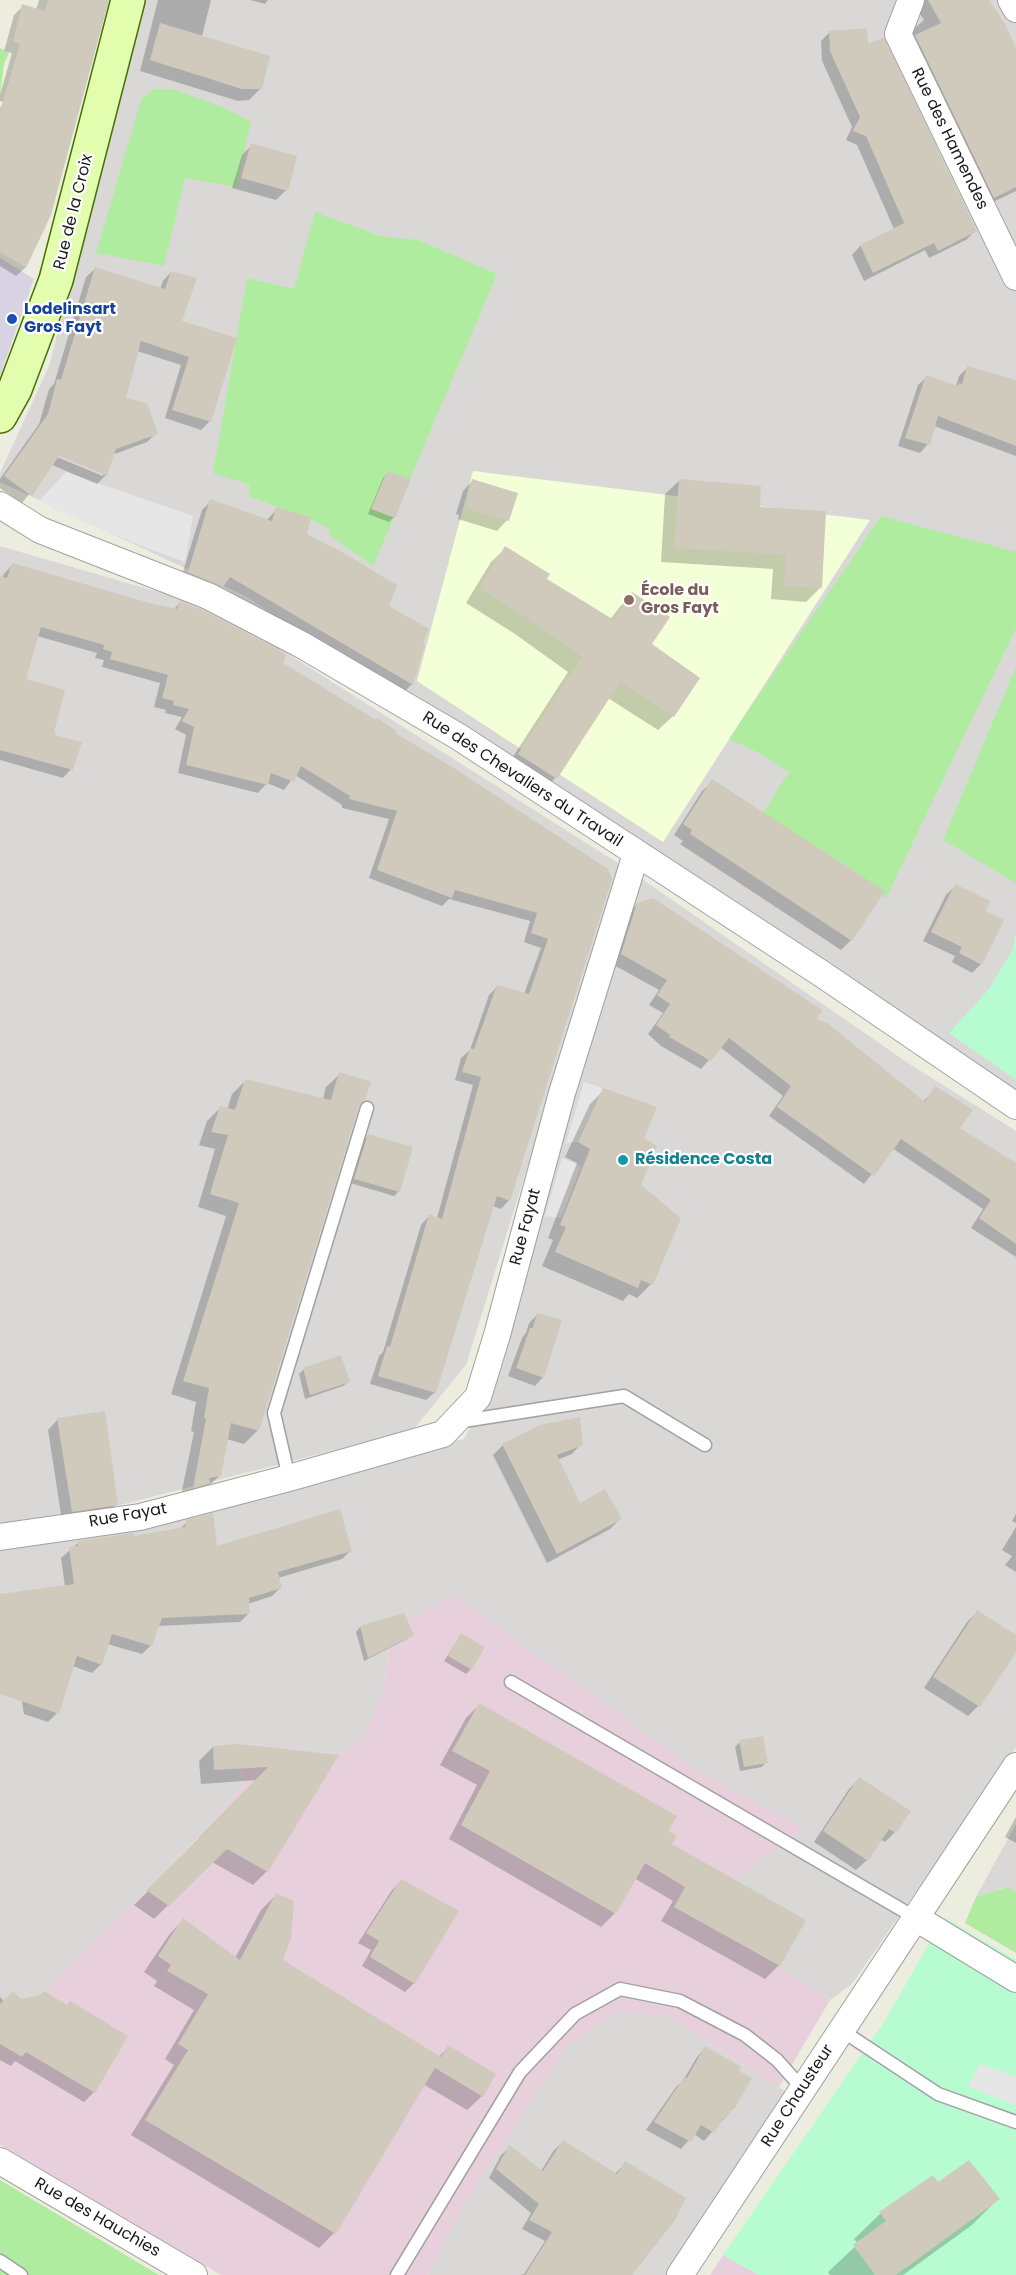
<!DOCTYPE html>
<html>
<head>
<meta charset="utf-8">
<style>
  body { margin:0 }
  canvas { display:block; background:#ededdf }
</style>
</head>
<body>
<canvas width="1016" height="2275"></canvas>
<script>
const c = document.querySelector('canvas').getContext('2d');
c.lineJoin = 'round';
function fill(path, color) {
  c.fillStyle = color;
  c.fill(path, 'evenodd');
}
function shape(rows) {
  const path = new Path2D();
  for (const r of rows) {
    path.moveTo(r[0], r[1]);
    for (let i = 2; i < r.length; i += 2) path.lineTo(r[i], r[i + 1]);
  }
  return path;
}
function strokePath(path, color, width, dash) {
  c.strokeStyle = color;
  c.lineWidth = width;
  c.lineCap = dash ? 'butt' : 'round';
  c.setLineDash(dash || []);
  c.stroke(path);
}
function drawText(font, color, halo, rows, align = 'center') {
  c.font = font + ' Poppins,sans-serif';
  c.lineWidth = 4.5;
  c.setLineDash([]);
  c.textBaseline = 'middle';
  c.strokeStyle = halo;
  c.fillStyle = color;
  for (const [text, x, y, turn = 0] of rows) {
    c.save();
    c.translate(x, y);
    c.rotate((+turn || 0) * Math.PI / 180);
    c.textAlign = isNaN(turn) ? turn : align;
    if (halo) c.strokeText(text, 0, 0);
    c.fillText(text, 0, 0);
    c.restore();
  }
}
const residential = shape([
  [144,0,1006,0,1016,17,1016,1099,715,897,243,595,0,482,0,473,49,366],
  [0,546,217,609,621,865,466,1365,413,1430,54,1522,0,1532],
  [639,877,908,1063,1016,1131,1016,1747,852,1984,830,2000,718,1928,736,1878,802,1828,707,1777,389,1648,382,1694,362,1741,339,1754,240,1744,242,1787,199,1837,62,1975,0,2032,0,1540,132,1518,464,1439,494,1379,546,1155],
  [1016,1824,1016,1893,1007,1887,976,1897],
  [615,2012,665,2015,785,2091,668,2275,428,2275,465,2204,565,2048]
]);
const industrial = shape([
  [455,1596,707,1777,803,1828,736,1878,718,1927,830,2000,779,2087,665,2015,615,2012,565,2048,465,2204,428,2275,221,2275,0,2145,0,2032,62,1975,199,1837,242,1787,240,1743,339,1754,362,1741,382,1694,389,1648,410,1619],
  [723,2255,759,2275,710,2275]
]);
const education = shape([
  [473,471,870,520,663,842,417,681]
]);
const grass = shape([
  [0,48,9,53,4,64,0,96],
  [153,89,173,89,225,108,251,122,236,187,185,178,164,266,96,253,141,100],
  [315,212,380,236,418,240,497,274,373,566,329,535,330,529,308,518,248,496,250,485,213,473,247,278,294,289],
  [881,516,1016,552,1016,628,886,898,762,814,789,772,761,754,729,739],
  [1016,667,1016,883,943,840],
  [1008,1887,1016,1893,1016,1953,965,1923,976,1897],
  [0,2180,159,2275,0,2275]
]);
const park = shape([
  [1016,933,1016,1080,949,1033,989,989,1012,951],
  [944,1917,1016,1960,1016,2275,759,2275,723,2255,886,2019]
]);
const parking = shape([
  [66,472,193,516,185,562,144,547,53,509,39,501],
  [584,1082,603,1088,578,1142,566,1143],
  [562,1158,581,1166,561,1218,545,1216],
  [980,2064,1016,2077,1016,2106,968,2086]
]);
const plaza = shape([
  [0,258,34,279,0,376]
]);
const shadow = shape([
  [39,0,101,0,49,216,25,268,16,276,0,266,0,109,3,102,0,101,0,95,12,53,4,51,14,15,23,6,36,10],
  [158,0,211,0,202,36,260,89,249,100,238,101,140,71],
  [250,0,268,0,265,4],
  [914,0,986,0,1016,53,1016,191,985,206,911,31,924,20,917,10],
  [830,32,975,231,966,240,929,258,925,250,864,281,852,255,860,246,894,229,857,145,846,140,852,127,822,61,821,41],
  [252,145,286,190,276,200,232,188,242,155],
  [95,269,160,289,163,281,171,272,180,322,210,421,201,430,165,418,181,365,137,351,125,399,156,433,147,442,112,455,106,475,97,484,52,465,22,503,0,488,0,479,39,424,49,389,54,384,86,277],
  [53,452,103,472,103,476,52,455],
  [967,368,1016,382,1016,456,934,426,928,444,920,453,898,446,918,385,927,377,956,387,959,376],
  [387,473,394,517,389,522,368,514,383,478],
  [473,480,507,520,497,531,458,519,459,515,456,514,463,491],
  [679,481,758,508,820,588,806,602,771,599,773,569,661,562,665,494],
  [211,501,266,521,277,509,387,607,421,644,412,684,403,693,222,587,213,595,180,581,202,510],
  [506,548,545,579,610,620,618,609,632,594,673,716,658,730,608,698,555,778,541,793,505,769,568,672,515,634,466,603,491,562],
  [12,565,173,610,180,603,281,663,607,870,509,1200,501,1209,493,1206,435,1392,426,1400,370,1384,379,1356,383,1352,421,1225,429,1216,437,1218,473,1085,455,1080,461,1058,470,1050,489,995,497,987,524,994,541,948,524,942,530,921,449,899,442,906,369,878,389,819,342,808,342,805,295,775,284,790,267,783,258,793,178,773,186,735,175,729,182,717,165,713,166,710,154,707,160,683,102,667,104,660,95,658,97,653,37,636,24,680,71,769,63,778,0,760,0,578,2,578,4,574],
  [713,781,851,940,841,950,680,844,683,841,674,835,702,791],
  [955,886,984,911,981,964,972,973,952,962,955,956,923,941,946,895],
  [637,904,815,1019,923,1102,936,1088,958,1128,1016,1165,1016,1257,971,1228,983,1209,892,1148,864,1184,769,1116,783,1096,720,1047,701,1069,661,1046,648,1034,663,1013,649,1005,659,990,612,964,628,913],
  [340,1074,357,1106,258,1430,244,1444,226,1439,220,1475,206,1489,180,1500,194,1432,191,1431,196,1402,171,1394,226,1216,198,1207,215,1149,199,1145,207,1121,220,1108,227,1110,232,1094,245,1081,323,1099,326,1087],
  [604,1090,642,1138,639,1185,651,1284,637,1298,629,1294,623,1301,542,1266,553,1240,548,1238,577,1163,565,1157,590,1104],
  [368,1136,399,1191,394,1196,350,1183,363,1140],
  [537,1315,543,1377,535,1386,508,1376,522,1338,526,1333,529,1323],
  [304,1369,348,1382,343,1386,305,1399,299,1374],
  [58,1419,116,1504,106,1515,62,1521,48,1430],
  [581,1444,572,1454,557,1460,579,1505,620,1519,610,1529,547,1563,493,1455,503,1445],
  [1016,1514,1016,1523,1012,1521],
  [187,1522,215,1548,350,1551,342,1559,278,1578,281,1587,272,1596,248,1604,249,1613,240,1622,158,1626,151,1645,142,1654,107,1644,101,1664,92,1673,72,1666,57,1713,48,1722,24,1714,17,1670,0,1673,0,1596,65,1587,61,1558,78,1543,132,1537,180,1529],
  [1016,1527,1016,1572,1005,1565,1012,1556,1002,1550],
  [977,1612,1016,1637,1016,1650,978,1706,968,1716,924,1688,967,1622],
  [360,1627,412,1634,407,1639,364,1661,356,1632],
  [461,1635,471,1669,466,1674,444,1661],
  [479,1705,666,1832,670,1844,804,1921,779,1965,765,1979,661,1921,673,1901,634,1878,615,1913,601,1927,449,1839,477,1785,440,1765,466,1718],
  [740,1742,766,1762,762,1767,740,1771,735,1747],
  [213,1747,337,1756,267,1871,253,1885,212,1862,154,1919,134,1905,188,1852,186,1852,257,1780,201,1784,199,1761],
  [859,1779,895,1832,885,1842,880,1839,867,1860,856,1870,814,1842,849,1789],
  [1016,1817,1016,1843,1005,1837],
  [402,1881,414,1983,405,1992,362,1966,371,1950,358,1943,392,1890],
  [276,1895,281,1961,439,2057,448,2047,482,2096,467,2110,423,2084,334,2233,319,2248,131,2135,174,2065,165,2059,194,2010,154,1986,157,1981,144,1972,169,1935,183,1920,235,1958,261,1910],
  [0,1997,94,2092,84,2102,15,2061,11,2066,0,2060],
  [705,2048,734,2107,704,2141,694,2134,681,2149,646,2130,676,2087,684,2079,697,2057],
  [563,2142,615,2174,625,2163,628,2275,520,2275,524,2274,545,2241,522,2229,531,2213,489,2178,501,2155,510,2147,541,2171,554,2150],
  [932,2177,938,2184,998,2199,972,2225,903,2275,830,2275,828,2272,858,2244,854,2239,880,2214]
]);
const building = shape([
  [48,0,109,0,51,215,26,268,0,252,0,112,20,44,13,42,22,4,45,11],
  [928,0,989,0,1004,22,1016,48,1016,187,994,198,915,35,941,23],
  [160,23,270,56,262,89,242,89,150,60],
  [867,28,868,44,884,37,977,231,938,251,934,243,873,273,860,245,904,223,866,136,853,131,860,117,830,51,829,31],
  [251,143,297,156,288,191,241,178],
  [95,267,165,289,171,271,197,278,182,321,237,338,211,422,172,410,189,357,141,341,126,398,147,403,158,434,116,449,107,476,59,456,32,496,4,476,48,414,57,379,61,380],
  [967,366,1016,380,1016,446,938,416,930,445,905,438,926,375,958,386,959,383,962,384],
  [387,471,411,479,395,518,371,509],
  [472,479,518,493,509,521,467,509,468,505,466,504],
  [679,479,761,486,760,507,826,511,822,588,784,586,786,555,674,548],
  [210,499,272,521,276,507,311,517,307,534,342,552,397,585,389,606,429,629,423,643,425,645,413,685,230,577,223,587,188,572],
  [505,546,550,574,547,579,614,620,632,592,670,617,652,644,700,678,674,717,620,682,557,779,518,754,582,657,530,620,479,588],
  [12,563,153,604,177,609,180,601,202,610,278,649,286,655,283,663,376,720,377,718,397,731,395,733,449,765,608,869,612,879,510,1201,497,1196,436,1393,378,1376,387,1346,390,1347,429,1214,442,1219,481,1077,462,1072,470,1048,474,1049,497,985,529,994,548,939,531,933,537,913,455,890,452,898,377,870,397,811,349,799,350,796,301,766,294,782,271,773,268,785,186,765,194,727,182,721,189,709,173,705,174,701,162,698,168,675,110,659,112,652,103,649,104,645,41,627,26,679,65,690,54,732,56,732,55,735,82,742,73,770,0,750,0,576,7,578],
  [712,779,885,891,852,941,690,834,692,830,683,824],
  [955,884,990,901,986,911,1004,920,982,965,959,953,962,947,931,932],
  [653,898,822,1010,817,1019,827,1023,925,1102,935,1086,973,1110,960,1128,1016,1163,1016,1244,979,1218,991,1200,901,1139,874,1176,777,1107,791,1086,729,1038,711,1061,669,1037,670,1035,656,1025,670,1004,657,995,667,980,621,954,637,903],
  [339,1072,371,1082,365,1100,359,1106,259,1431,231,1423,221,1476,209,1478,210,1483,193,1488,206,1419,204,1418,209,1388,183,1381,239,1203,210,1194,228,1135,211,1132,220,1106,235,1110,245,1079,331,1100],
  [603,1088,657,1107,644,1138,657,1146,641,1185,681,1218,653,1285,641,1280,638,1288,555,1252,566,1227,560,1225,590,1149,578,1142],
  [368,1134,413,1147,400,1192,354,1179],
  [537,1313,562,1320,544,1378,516,1368,530,1328,533,1328],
  [341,1355,350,1382,310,1395,303,1368],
  [105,1411,118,1505,72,1512,57,1418],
  [580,1417,583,1445,557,1455,580,1503,605,1489,622,1519,557,1554,502,1444,540,1425],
  [340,1509,352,1551,278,1572,282,1588,249,1598,250,1614,162,1618,152,1646,112,1634,102,1665,77,1656,59,1714,0,1694,0,1594,74,1584,69,1547,78,1546,77,1541,133,1533,134,1536,185,1527,186,1520,213,1513,217,1546],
  [977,1610,1016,1635,1016,1653,980,1707,933,1677],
  [404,1613,414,1635,368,1658,360,1626],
  [461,1633,485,1647,472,1670,448,1656],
  [479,1703,677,1816,668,1831,677,1836,672,1844,806,1920,780,1966,674,1907,685,1887,645,1863,616,1914,461,1825,490,1771,452,1751],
  [763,1736,768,1763,744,1767,739,1740],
  [239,1744,339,1755,268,1872,227,1849,169,1906,146,1890,200,1838,198,1838,268,1767,214,1770,213,1746],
  [859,1777,911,1811,896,1833,889,1829,868,1861,823,1831],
  [401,1879,459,1911,415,1984,370,1957,379,1941,366,1933],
  [276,1893,294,1901,291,1938,283,1960,441,2057,448,2045,496,2074,483,2097,435,2068,336,2234,145,2120,188,2050,178,2044,208,1994,167,1971,171,1965,158,1956,183,1918,240,1960],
  [13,1991,21,1999,40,1995,44,1991,67,2005,70,2001,128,2036,95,2093,26,2052,22,2057,0,2044,0,2004],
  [705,2046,741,2067,739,2071,752,2078,735,2108,733,2107,726,2119,723,2118,714,2133,701,2125,691,2142,654,2122,684,2077,687,2078],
  [563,2140,617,2174,625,2161,686,2198,675,2220,632,2275,525,2275,552,2232,529,2220,539,2204,496,2169,509,2145,543,2171],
  [969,2160,1000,2199,896,2275,875,2275,853,2245,886,2221,879,2212,933,2175,938,2182]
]);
const lane = shape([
  [457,1422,624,1396,705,1445],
  [289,1478,274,1413,367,1108],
  [511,1682,916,1918],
  [841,2030,938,2094,1016,2122],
  [0,2261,21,2275],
  [397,2275,520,2072,575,2014,620,1989,680,2001,745,2035,777,2060,803,2089]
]);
const street = shape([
  [911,0,898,34,1016,277],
  [1011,0,1016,9],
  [0,505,40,530,208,596,302,645,459,737,822,974,1016,1106],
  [0,1537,140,1517,289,1478,443,1434,478,1397,497,1335,562,1093,636,854],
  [916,1918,1016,1979],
  [0,2161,194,2275],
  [680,2275,1016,1766]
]);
const secondary = shape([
  [0,416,15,389,56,280,128,0]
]);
const markers = [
  [12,319,6,"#1a4fb4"],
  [629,600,6,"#8d6e63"],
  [623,1160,6,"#0f9aa8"]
];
const streetNames = [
  ["Rue des Hamendes",949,139,64],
  ["Rue de la Croix",74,212,-76],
  ["Rue des Chevaliers du Travail",522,780,33],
  ["Rue Fayat",526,1227,-75],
  ["Rue Fayat",128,1516,-10],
  ["Rue Chausteur",798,2096,-57],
  ["Rue des Hauchies",97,2218,30]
];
const transitNames = [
  ["Lodelinsart",24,310],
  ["Gros Fayt",24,328]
];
const educationNames = [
  ["École du",641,591],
  ["Gros Fayt",641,609]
];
const cultureNames = [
  ["Résidence Costa",635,1160]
];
fill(residential, '#d9d8d7');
fill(industrial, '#e7d0dc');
fill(education, '#f3ffd6');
fill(grass, '#afeca0');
fill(park, '#b7fcd1');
fill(parking, '#e6e6e6');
fill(plaza, '#d8d3e3');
fill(shadow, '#0003');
fill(building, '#d0cabc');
strokePath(lane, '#a1a1a1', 15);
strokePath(street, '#a1a1a1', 28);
strokePath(secondary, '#447300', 36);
strokePath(lane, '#fff', 12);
strokePath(street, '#fff', 26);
strokePath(secondary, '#e1fdad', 33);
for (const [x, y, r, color] of markers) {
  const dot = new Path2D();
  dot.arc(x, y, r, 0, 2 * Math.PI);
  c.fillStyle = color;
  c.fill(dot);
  strokePath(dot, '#fff', 2);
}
drawText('16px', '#1a1a1a', '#fff', streetNames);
drawText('bold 16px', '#164399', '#fff', transitNames, 'left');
drawText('bold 16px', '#785e54', '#fff', educationNames, 'left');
drawText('bold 16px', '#0d838f', '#fff', cultureNames, 'left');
</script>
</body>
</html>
